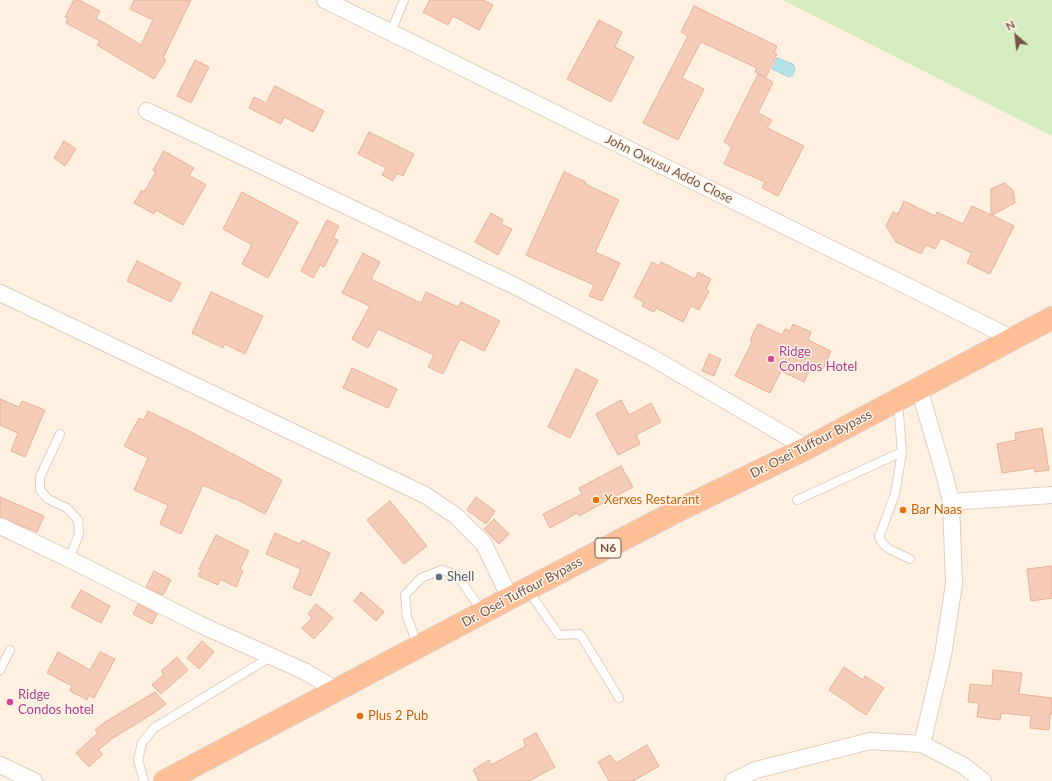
<!DOCTYPE html>
<html>
<head>
<meta charset="utf-8">
<style>
  body { margin:0 }
  #map { position:relative; width:1052px; height:781px; overflow:hidden; background:#fef1e1; font-family:Lato,sans-serif }
  canvas { display:block }
  .north { position:absolute; left:996px; top:16px; width:40px; height:40px; -webkit-text-stroke:3px #fff5e9; paint-order:stroke; rotate:332deg; font-size:11px; font-weight:700; line-height:16px; text-align:center; color:#765546 }
  .north::after { content:''; display:block; margin:auto; width:14px; height:18px; background:#765546; clip-path:polygon(50% 0,100% 100%,50% 72%,0 100%) }
</style>
</head>
<body>
<div id="map">
<canvas width="1052" height="781"></canvas>
<div class="north">N</div>
</div>
<script>
const c = document.querySelector('canvas').getContext('2d');
c.lineJoin = 'round';
function fill(path, color) {
  c.fillStyle = color;
  c.fill(path, 'evenodd');
}
function shape(rows) {
  const path = new Path2D();
  for (const r of rows) {
    path.moveTo(r[0], r[1]);
    for (let i = 2; i < r.length; i += 2) path.lineTo(r[i], r[i + 1]);
  }
  return path;
}
function strokePath(path, color, width, dash) {
  c.strokeStyle = color;
  c.lineWidth = width;
  c.lineCap = dash ? 'butt' : 'round';
  c.setLineDash(dash || []);
  c.stroke(path);
}
function drawText(font, color, halo, rows, align = 'center') {
  c.font = font + ' Lato,sans-serif';
  c.lineWidth = 3;
  c.setLineDash([]);
  c.textBaseline = 'middle';
  c.strokeStyle = halo;
  c.fillStyle = color;
  for (const [text, x, y, turn = 0] of rows) {
    c.save();
    c.translate(x, y);
    c.rotate((+turn || 0) * Math.PI / 180);
    c.textAlign = isNaN(turn) ? turn : align;
    if (halo) c.strokeText(text, 0, 0);
    c.fillText(text, 0, 0);
    c.restore();
  }
}
const green = shape([
  [783,0,1052,0,1052,136]
]);
const water = shape([
  [777,58,793,64,795,69,793,75,789,77,772,69,777,58]
]);
const building = shape([
  [74,0,79,0,100,11,96,18,141,45,153,20,130,9,134,0,191,0,163,58,166,60,154,79,97,45,100,41,66,23,68,18,65,17,74,0],
  [430,0,483,0,493,5,479,30,453,16,448,25,423,12,430,0],
  [694,6,777,46,774,53,777,54,766,77,755,72,757,68,701,42,682,78,704,89,678,140,643,123,688,36,681,32,694,6],
  [599,20,622,32,615,47,634,57,611,102,567,79,599,20],
  [195,60,209,67,191,103,177,96,195,60],
  [758,74,773,82,758,113,772,120,767,128,804,146,778,196,762,188,765,182,724,164,732,147,724,142,758,74],
  [275,86,324,111,313,132,284,117,281,124,249,108,254,97,266,103,275,86],
  [369,132,414,154,403,176,397,173,393,181,382,175,386,168,358,154,369,132],
  [64,141,76,149,65,166,54,158,64,141],
  [164,151,194,168,189,175,206,185,183,225,156,210,154,214,134,203,142,190,144,192,156,172,153,170,164,151],
  [564,172,586,182,585,184,619,200,595,252,620,263,602,301,589,296,594,285,526,255,564,172],
  [1004,183,1013,190,1015,203,992,215,1014,226,990,274,967,263,972,253,941,238,935,249,926,245,921,254,896,242,886,226,893,212,898,214,904,201,935,216,937,212,963,224,972,206,991,215,991,189,1004,183],
  [242,192,298,222,268,278,242,264,252,245,223,229,242,192],
  [491,213,503,220,501,224,512,229,498,255,475,242,491,213],
  [327,220,339,226,333,238,338,240,324,267,320,265,313,278,301,271,327,220],
  [363,253,380,262,371,279,421,303,426,292,458,307,461,302,500,321,484,351,460,339,443,374,428,367,434,355,378,329,368,348,352,339,370,306,342,293,363,253],
  [137,261,181,283,171,302,127,281,137,261],
  [652,262,659,266,661,262,695,279,698,272,711,279,706,289,709,291,699,310,691,306,683,322,656,308,654,312,642,306,644,302,634,297,652,262],
  [211,292,263,316,245,354,225,344,223,348,192,333,211,292],
  [758,324,782,335,785,329,790,331,793,324,811,332,808,340,831,351,822,371,811,366,804,382,781,371,770,393,735,376,752,342,750,340,758,324],
  [709,354,721,359,714,376,702,371,709,354],
  [352,368,397,389,388,408,343,388,352,368],
  [576,369,598,380,570,438,548,427,576,369],
  [0,399,19,407,22,401,45,410,25,457,11,451,18,433,0,425,0,399],
  [621,400,629,415,651,403,661,422,636,435,640,444,618,455,596,414,621,400],
  [148,411,189,431,282,480,265,514,234,498,234,499,203,485,181,534,160,524,168,505,134,490,148,458,124,446,139,418,144,420,148,411],
  [1042,428,1049,470,1035,472,1035,468,1002,473,997,444,1016,440,1015,433,1042,428],
  [621,466,633,487,579,516,577,513,550,528,543,514,582,494,579,488,621,466],
  [0,497,44,516,37,532,0,517,0,497],
  [476,497,495,511,486,524,467,510,476,497],
  [390,501,427,546,404,564,367,520,390,501],
  [494,519,509,534,499,544,484,529,494,519],
  [275,533,300,544,302,540,330,553,311,596,293,588,301,569,266,554,275,533],
  [216,535,249,551,240,569,243,571,236,587,220,579,218,585,198,576,201,570,199,569,216,535],
  [1052,566,1052,598,1031,601,1027,569,1052,566],
  [154,571,171,580,163,595,146,587,154,571],
  [81,590,110,606,101,623,71,607,81,590],
  [361,592,384,612,376,621,354,601,361,592],
  [138,604,157,614,152,624,133,614,138,604],
  [316,604,333,618,314,639,302,628,312,618,308,614,316,604],
  [202,641,214,652,199,669,187,658,202,641],
  [58,652,90,670,100,652,115,659,94,698,89,695,87,700,70,691,72,686,47,673,58,652],
  [177,657,188,670,161,694,152,685,164,674,161,671,177,657],
  [844,667,863,680,865,676,884,688,866,715,829,690,844,667],
  [993,670,1022,673,1019,694,1052,698,1052,714,1050,714,1049,730,1030,728,1031,716,1001,713,1000,720,977,717,979,703,968,702,970,684,992,686,993,670],
  [155,692,166,704,154,713,113,738,98,750,103,754,89,767,76,753,98,733,95,730,105,722,155,692],
  [536,733,555,767,529,781,479,781,473,770,489,760,491,765,526,746,523,740,536,733],
  [647,745,659,766,633,781,609,781,598,762,610,755,616,763,647,745]
]);
const service = shape([
  [391,32,404,0],
  [898,402,902,452,895,494,879,537,883,544,889,549,910,559],
  [60,434,40,477,40,490,48,499,67,508,78,520,79,534,69,559],
  [797,500,902,452],
  [528,590,559,635,579,634,582,637,619,698],
  [418,646,407,617,405,595,421,578,442,570,457,575,482,611],
  [0,670,10,650],
  [144,781,138,760,142,743,154,728,272,656]
]);
const minor = shape([
  [325,0,911,288,1013,339],
  [147,111,515,286,651,357,807,448],
  [0,293,425,495,456,516,484,544,510,598],
  [919,388,945,477,951,502,954,584,943,655,922,744],
  [951,502,1052,495],
  [0,526,69,559,199,624,304,671,336,690],
  [0,765,34,781],
  [733,781,756,770,870,741,922,744,964,766,983,781]
]);
const trunk = shape([
  [165,781,510,598,677,511,807,448,1052,318]
]);
const markers = [
  [771,359,4,"#d1479c"],
  [596,500,4,"#e8710a"],
  [903,510,4,"#e8710a"],
  [439,577,4,"#5c6f8a"],
  [10,702,4,"#d1479c"],
  [360,716,4,"#e8710a"]
];
const shields = [
  [608,548,26]
];
const shieldNames = [
  ["N6",608,548]
];
const streetNames = [
  ["John Owusu Addo Close",669,169,26],
  ["Dr. Osei Tuffour Bypass",811,444,-27],
  ["Dr. Osei Tuffour Bypass",522,592,-28]
];
const hotelNames = [
  ["Ridge",779,352],
  ["Condos Hotel",779,367],
  ["Ridge",18,695],
  ["Condos hotel",18,710]
];
const foodNames = [
  ["Xerxes Restarant",604,500],
  ["Bar Naas",911,510],
  ["Plus 2 Pub",368,716]
];
const serviceNames = [
  ["Shell",447,577]
];
fill(green, '#d4ecbf');
fill(water, '#b5e3e8');
strokePath(water, '#9ad4da', 1);
fill(building, '#f5ccb7');
strokePath(building, '#e8b197', 1);
strokePath(service, '#e4cebf', 10);
strokePath(minor, '#e4cebf', 18);
strokePath(trunk, '#dbd3cf', 24);
strokePath(service, '#fff', 8);
strokePath(minor, '#fff', 16);
strokePath(trunk, '#febe96', 22);
for (const [x, y, r, color] of markers) {
  const dot = new Path2D();
  dot.arc(x, y, r, 0, 2 * Math.PI);
  c.fillStyle = color;
  c.fill(dot);
  strokePath(dot, '#fff5e9', 1.5);
}
for (const [x, y, w] of shields) {
  const box = new Path2D();
  box.roundRect(x - w / 2, y - 10, w, 20, 3);
  c.fillStyle = '#fff5e9';
  c.fill(box);
  strokePath(box, '#765546', 1);
}
drawText('bold 12px', '#765546', null, shieldNames);
drawText('13px', '#765546', '#fff5e9', streetNames);
drawText('13px', '#b23c85', '#fff5e9', hotelNames, 'left');
drawText('13px', '#c56008', '#fff5e9', foodNames, 'left');
drawText('13px', '#4e5e75', '#fff5e9', serviceNames, 'left');
</script>
</body>
</html>
